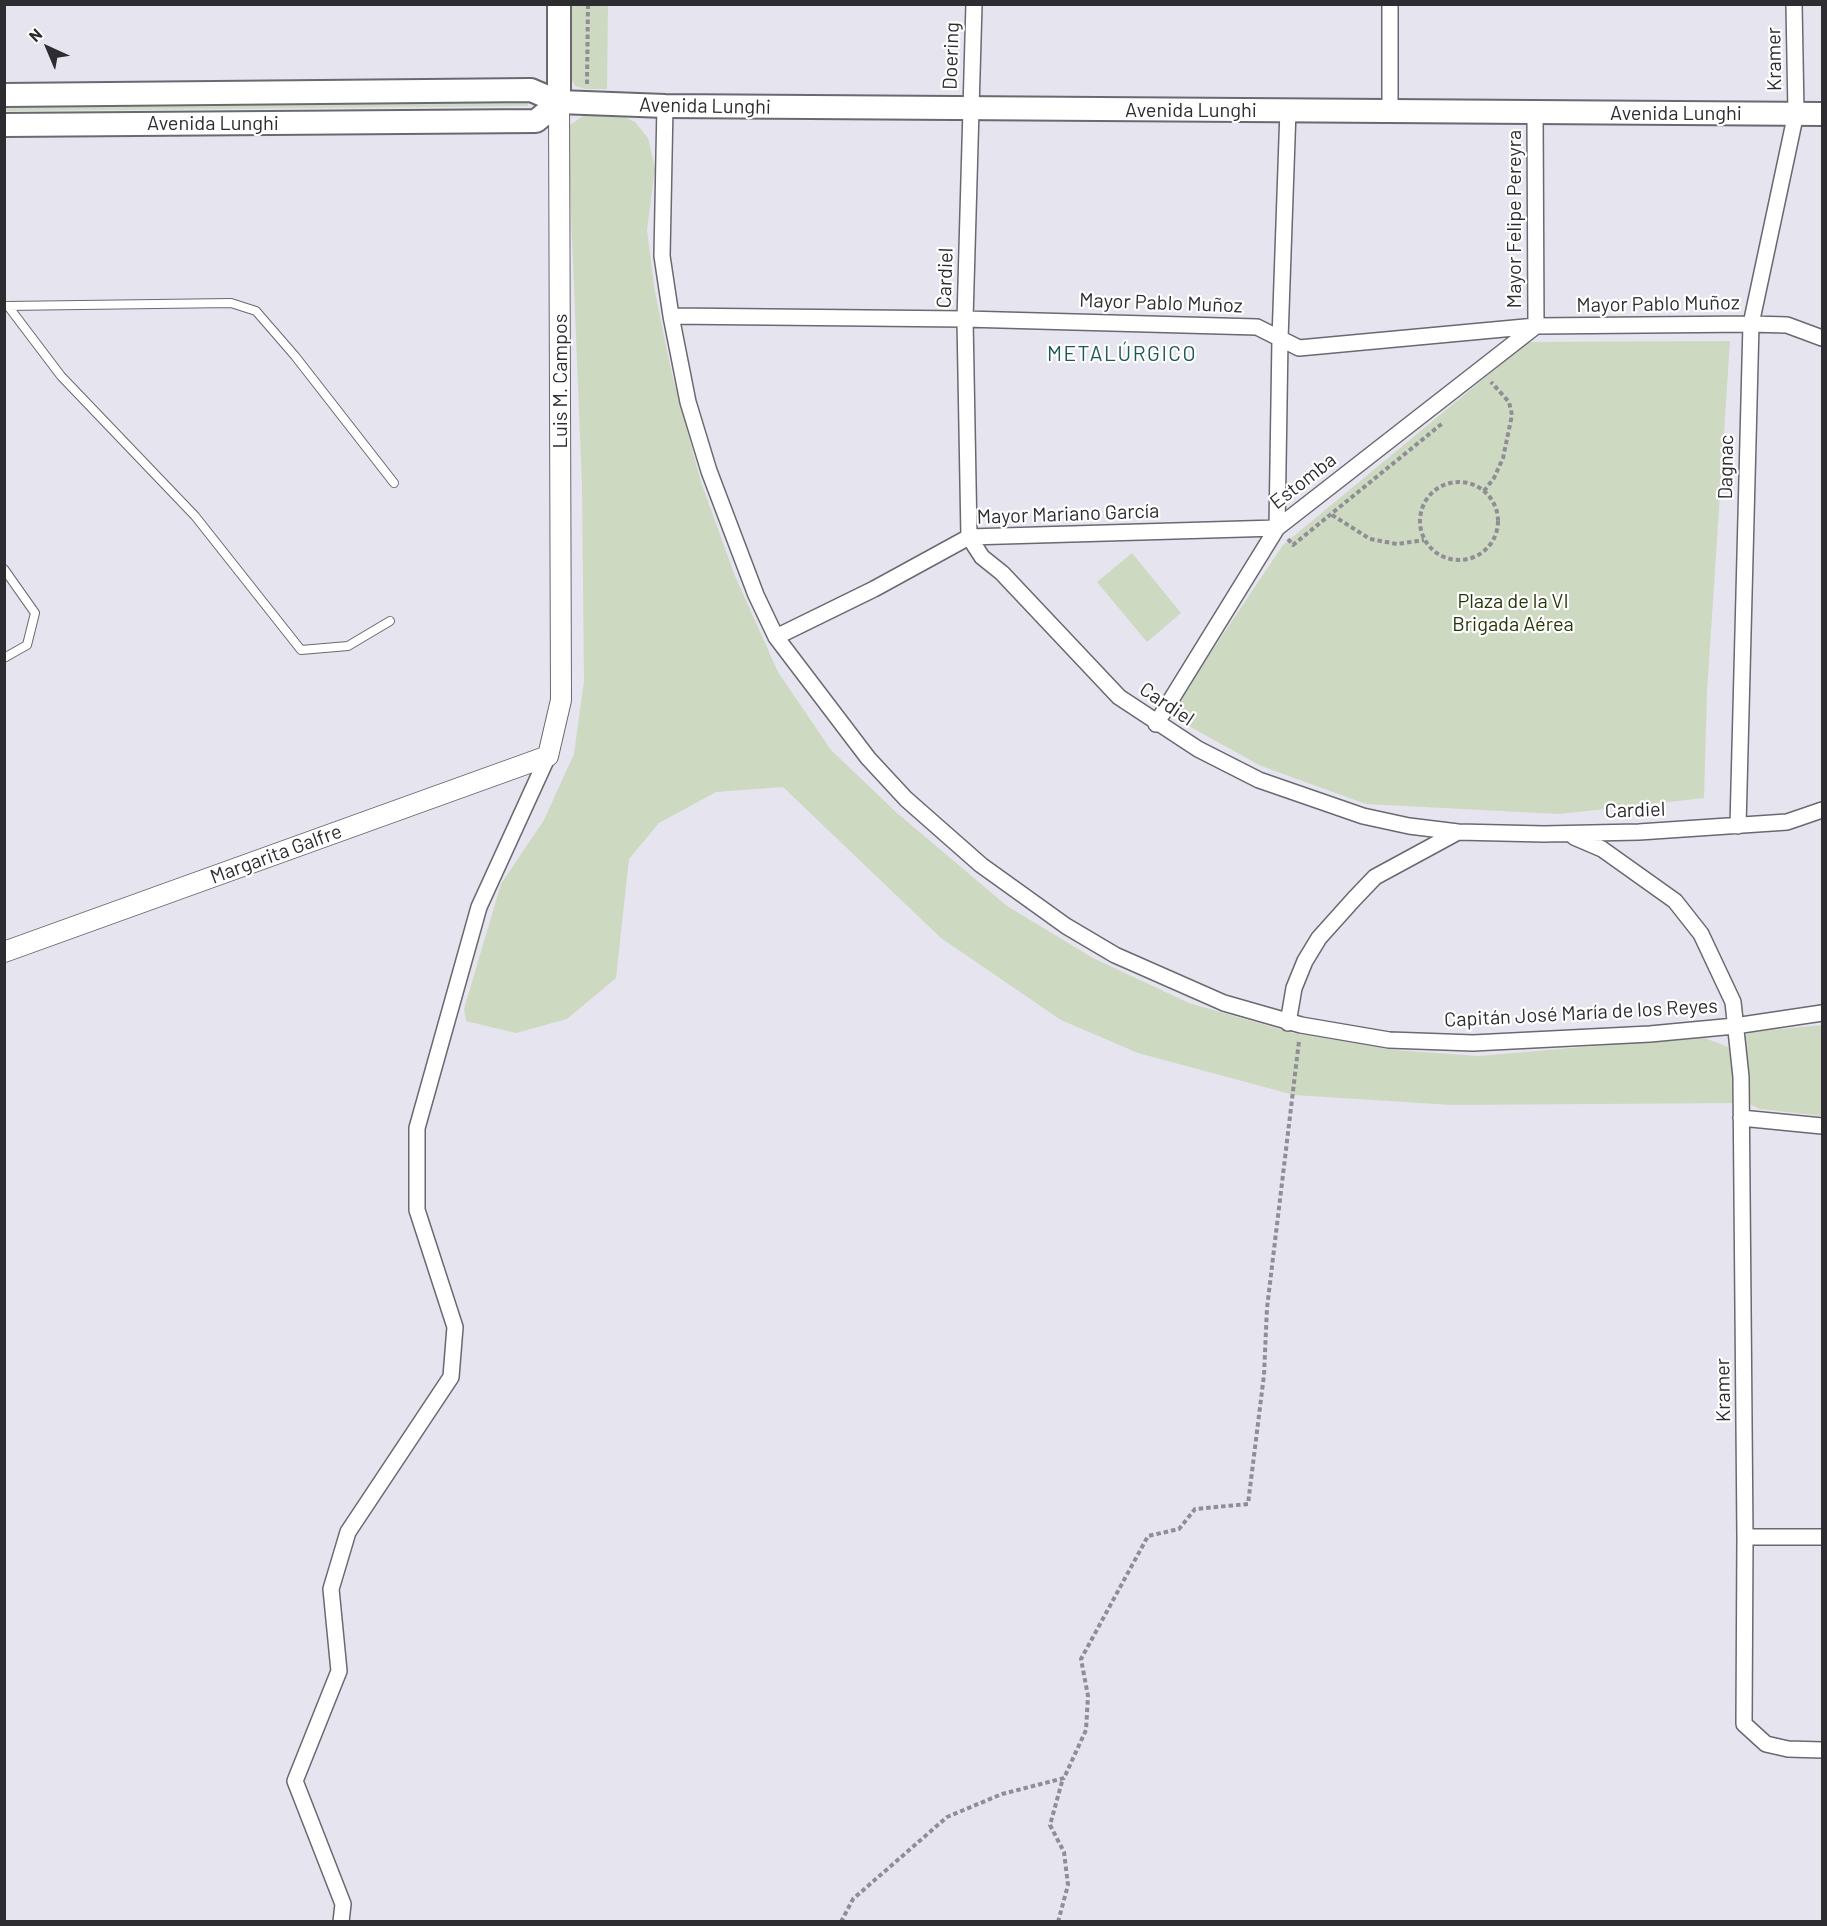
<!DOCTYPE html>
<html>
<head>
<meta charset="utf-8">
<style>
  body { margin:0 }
  #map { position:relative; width:1827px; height:1926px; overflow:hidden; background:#e6e4ee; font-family:Barlow,sans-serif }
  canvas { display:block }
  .frame { position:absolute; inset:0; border:6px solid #2d2c30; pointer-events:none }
  .north { position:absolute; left:18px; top:18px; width:60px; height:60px; -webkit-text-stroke:4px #fff; paint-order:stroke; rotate:316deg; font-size:16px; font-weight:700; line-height:24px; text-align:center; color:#2d2c30 }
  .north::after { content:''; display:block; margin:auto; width:21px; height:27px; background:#2d2c30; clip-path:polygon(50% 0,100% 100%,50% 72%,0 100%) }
</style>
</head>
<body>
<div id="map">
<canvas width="1827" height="1926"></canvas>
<div class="frame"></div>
<div class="north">N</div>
</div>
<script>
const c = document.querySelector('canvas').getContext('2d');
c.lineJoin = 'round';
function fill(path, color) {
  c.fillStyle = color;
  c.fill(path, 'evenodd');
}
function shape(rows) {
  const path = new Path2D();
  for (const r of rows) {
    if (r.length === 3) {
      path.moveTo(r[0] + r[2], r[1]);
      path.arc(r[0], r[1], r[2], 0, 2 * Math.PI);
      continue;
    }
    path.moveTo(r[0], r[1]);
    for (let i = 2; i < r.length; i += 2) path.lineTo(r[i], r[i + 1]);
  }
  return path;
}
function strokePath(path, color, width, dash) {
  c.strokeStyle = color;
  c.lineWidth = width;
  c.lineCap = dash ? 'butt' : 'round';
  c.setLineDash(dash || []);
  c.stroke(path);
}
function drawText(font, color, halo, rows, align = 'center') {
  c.font = font + ' Barlow,sans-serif';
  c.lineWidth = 4.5;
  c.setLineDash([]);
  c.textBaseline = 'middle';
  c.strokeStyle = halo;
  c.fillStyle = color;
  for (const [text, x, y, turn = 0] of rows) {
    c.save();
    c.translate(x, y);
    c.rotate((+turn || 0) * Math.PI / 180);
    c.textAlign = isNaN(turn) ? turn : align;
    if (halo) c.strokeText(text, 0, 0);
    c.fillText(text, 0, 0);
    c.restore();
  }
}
const green = shape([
  [569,5,608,5,607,89,585,89,575,86,569,75],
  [528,102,528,106,4,111,5,107],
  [586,114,620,115,635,122,648,138,655,168,647,230,655,292,671,370,701,482,735,576,778,672,831,750,897,813,1007,906,1093,958,1189,1003,1293,1033,1395,1050,1478,1056,1702,1037,1731,1048,1736,1103,1452,1105,1294,1095,1138,1053,1061,1020,941,938,783,787,716,792,659,823,629,859,616,978,567,1019,516,1033,466,1021,464,1009,501,884,544,820,574,754,584,681,582,485,568,139,570,125],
  [1730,341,1707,692,1704,798,1559,814,1366,804,1261,766,1169,715,1283,545,1528,342],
  [1132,553,1181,613,1147,642,1097,582],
  [1822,1025,1822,1116,1760,1109,1751,1105,1746,1097,1743,1037,1751,1032]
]);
const path = shape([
  [587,84,588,4],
  [1459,521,39],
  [1484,491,1494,478,1503,458,1512,415,1509,402,1491,382],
  [1332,515,1370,539,1397,544,1424,540],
  [1288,539,1293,545,1444,422],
  [841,1922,853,1899,947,1817,1002,1794,1064,1778,1086,1730,1088,1696,1081,1659,1148,1536,1179,1529,1195,1509,1248,1504,1264,1375,1267,1308,1299,1041],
  [1058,1922,1068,1885,1064,1852,1050,1825,1063,1778]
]);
const service = shape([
  [6,306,231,303,256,311,295,356,394,483],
  [8,306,61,376,195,516,301,650,348,646,390,621],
  [4,569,35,613,27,645,4,658]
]);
const minor = shape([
  [974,4,965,319,969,537,982,557,1002,573,1119,697,1198,749,1259,780,1363,816,1409,826,1458,832,1544,834,1639,832,1787,822,1822,810],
  [1390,4,1390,111],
  [665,106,662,256,671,316,688,402,709,471,756,595,776,637,868,758,906,799,981,865,1066,926,1115,955,1224,1003,1301,1025,1389,1040,1473,1043,1650,1034,1735,1026,1822,1013],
  [671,316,965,319,1257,327,1299,348,1536,326,1751,324,1787,325,1822,338],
  [1277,528,1280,339,1288,110],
  [776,637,874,589,969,537,1277,528],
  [1156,724,1277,528,1536,326,1535,113],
  [1738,826,1751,324,1796,113,1794,4],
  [1574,837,1602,849,1675,901,1701,934,1733,1002,1741,1077,1745,1537,1744,1724,1766,1744,1788,1749,1822,1750],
  [1288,1023,1294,988,1305,961,1319,938,1354,899,1375,877,1458,832],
  [1741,1118,1822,1126],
  [1745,1537,1822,1537],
  [341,1922,343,1904,295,1781,339,1671,331,1589,348,1532,451,1377,455,1327,417,1210,417,1128,479,907,548,756]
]);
const tertiary = shape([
  [4,952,548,756,561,700,559,102]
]);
const secondary = shape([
  [4,95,531,90,559,102,665,106,1822,114],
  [559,102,559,4],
  [4,125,536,121,559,102]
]);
const streetNames = [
  ["Doering",951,56,-88],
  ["Kramer",1774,59,-91],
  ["Avenida Lunghi",705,106,1],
  ["Avenida Lunghi",1191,110],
  ["Avenida Lunghi",1676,113],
  ["Avenida Lunghi",213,123],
  ["Mayor Felipe Pereyra",1514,219,-90],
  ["Cardiel",945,278,-88],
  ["Mayor Pablo Muñoz",1161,303,2],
  ["Mayor Pablo Muñoz",1658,304,-1],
  ["Luis M. Campos",560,381,-90],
  ["Dagnac",1726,467,-89],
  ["Estomba",1303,481,-38],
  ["Mayor Mariano García",1068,514,-2],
  ["Cardiel",1167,704,34],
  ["Cardiel",1635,810,-2],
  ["Margarita Galfre",276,854,-20],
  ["Capitán José María de los Reyes",1581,1013,-3],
  ["Kramer",1723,1390,-91]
];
const parkNames = [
  ["Plaza de la VI",1513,601],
  ["Brigada Aérea",1513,624]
];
const neighbourhoodNames = [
  ["METALÚRGICO",1122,354]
];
fill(green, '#ced9c1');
strokePath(service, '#6a6871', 10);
strokePath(minor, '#6a6871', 18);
strokePath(tertiary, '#6a6871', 22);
strokePath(secondary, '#6a6871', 26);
strokePath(path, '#908e95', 4, [4.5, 3]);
strokePath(service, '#fff', 8);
strokePath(minor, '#fff', 15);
strokePath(tertiary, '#fff', 20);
strokePath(secondary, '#fff', 22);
drawText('20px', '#2d2c30', '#fff', streetNames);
drawText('20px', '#263707', '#fff', parkNames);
c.letterSpacing = '1.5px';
drawText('21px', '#1e5959', '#fff', neighbourhoodNames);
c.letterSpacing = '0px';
</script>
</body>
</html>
